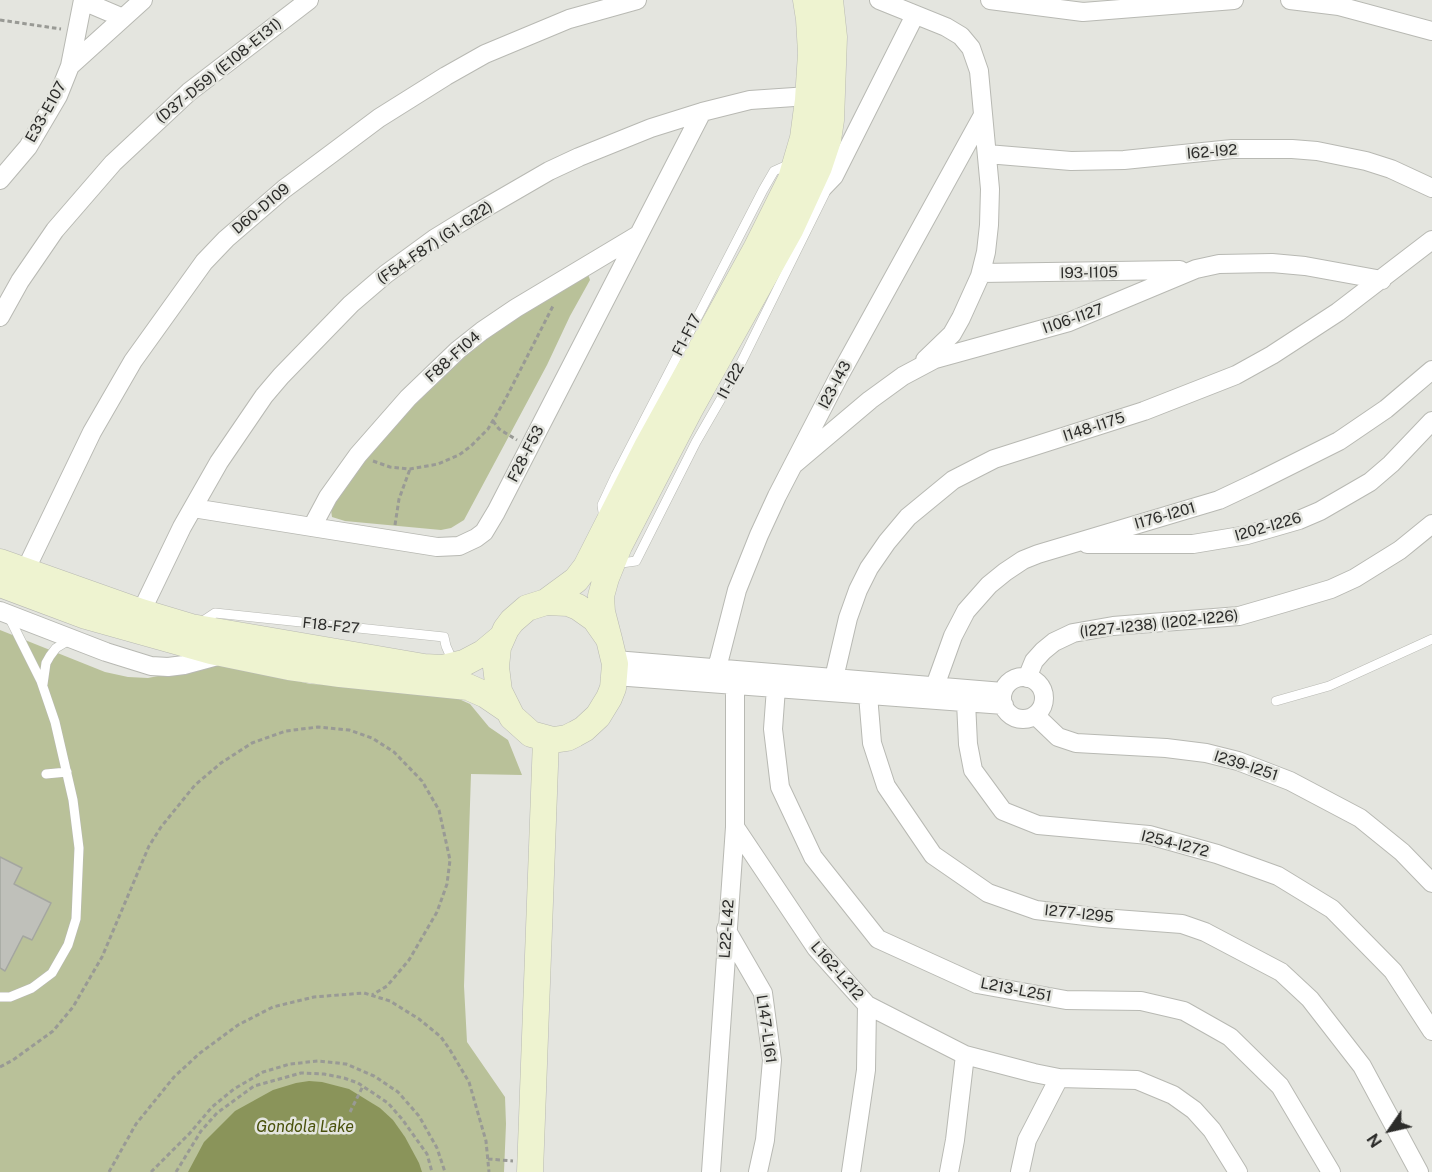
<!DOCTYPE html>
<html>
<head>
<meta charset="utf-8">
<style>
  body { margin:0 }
  #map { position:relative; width:1432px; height:1172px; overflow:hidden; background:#e4e5df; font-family:"Public Sans",sans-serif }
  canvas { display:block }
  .north { position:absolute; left:1360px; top:1100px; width:60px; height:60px; -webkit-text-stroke:4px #e4e5df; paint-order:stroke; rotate:236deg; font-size:16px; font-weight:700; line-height:24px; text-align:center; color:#2c2c2a }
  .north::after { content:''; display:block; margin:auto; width:21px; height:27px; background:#2c2c2a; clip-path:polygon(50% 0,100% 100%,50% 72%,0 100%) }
</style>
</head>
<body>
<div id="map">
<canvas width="1432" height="1172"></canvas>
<div class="north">N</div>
</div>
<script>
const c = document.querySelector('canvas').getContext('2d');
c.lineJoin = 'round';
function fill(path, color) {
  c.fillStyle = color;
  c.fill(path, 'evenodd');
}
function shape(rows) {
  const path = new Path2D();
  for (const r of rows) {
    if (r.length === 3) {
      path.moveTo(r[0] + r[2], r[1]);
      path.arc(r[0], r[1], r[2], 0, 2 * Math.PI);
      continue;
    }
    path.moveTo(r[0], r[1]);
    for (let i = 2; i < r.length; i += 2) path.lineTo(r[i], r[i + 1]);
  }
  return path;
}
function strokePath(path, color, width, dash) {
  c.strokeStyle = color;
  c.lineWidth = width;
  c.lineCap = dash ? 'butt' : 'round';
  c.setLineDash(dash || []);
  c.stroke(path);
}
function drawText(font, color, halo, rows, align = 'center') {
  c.font = font + ' "Public Sans",sans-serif';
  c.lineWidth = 5;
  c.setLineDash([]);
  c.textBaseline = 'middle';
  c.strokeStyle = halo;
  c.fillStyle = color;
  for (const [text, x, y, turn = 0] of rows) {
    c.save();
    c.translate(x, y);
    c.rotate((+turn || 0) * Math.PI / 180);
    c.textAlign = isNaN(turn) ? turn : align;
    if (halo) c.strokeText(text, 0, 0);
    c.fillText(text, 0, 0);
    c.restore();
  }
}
const green = shape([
  [588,274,590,280,570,316,547,365,464,520,451,528,441,530,345,521,332,517,331,510,340,491,372,448,425,391,469,348,533,300],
  [0,630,105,672,128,677,148,678,218,664,242,668,310,684,401,688,450,695,470,704,489,727,508,740,522,775,471,774,464,986,467,1042,505,1097,506,1124,504,1172,0,1172]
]);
const water = shape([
  [309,1081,322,1082,349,1089,380,1108,393,1120,405,1137,419,1163,422,1172,188,1172,204,1142,235,1111,273,1090,296,1083]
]);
const building = shape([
  [0,857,22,868,14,884,51,903,32,940,23,936,5,971,0,968,0,857]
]);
const path = shape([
  [0,20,61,29],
  [493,421,499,429,517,440],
  [373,461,390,467,410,469,438,464,459,455,471,446,488,429,505,400,554,304],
  [395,525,399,499,410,469],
  [0,1067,13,1060,53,1031,73,1007,102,957,149,846,161,827,195,785,221,763,252,743,286,731,318,727,349,730,372,738,394,752,422,781,439,810,450,860,447,884,437,912,409,960,387,986,372,995],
  [350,1112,363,1086],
  [488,1159,513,1161],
  [109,1172,136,1124,174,1077,200,1053,238,1025,273,1007,314,997,364,993,390,1001,419,1019,441,1037,450,1050,469,1082,486,1141,489,1172],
  [151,1172,190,1133,212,1107,234,1089,263,1072,290,1064,318,1061,346,1064,374,1076,398,1092,419,1116,437,1148,445,1172],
  [176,1172,201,1131,217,1113,254,1086,301,1073,324,1074,344,1078,358,1083,388,1103,402,1119,427,1154,432,1172]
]);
const lane = shape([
  [604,519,602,505,616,475,763,190,774,171,792,163],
  [614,564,636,561,696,442,737,371,825,193],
  [200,623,215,613,444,637,446,646,454,664],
  [43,684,46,663,50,656,56,648,71,639],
  [1276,701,1329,686,1432,639],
  [46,774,67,772],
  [0,997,10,997,32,988,52,973,68,945,76,919,79,848,73,800,55,722,41,681,9,617]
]);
const street = shape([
  [879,0,946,27,961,36,971,48,979,71,990,189,989,225,986,252,980,276,961,318,952,334,925,360],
  [990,0,1083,12,1234,0],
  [1290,0,1339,6,1432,31],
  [83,1,123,18],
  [70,66,143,0],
  [987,154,1071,161,1124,160,1232,149,1292,149,1317,151,1366,161,1391,169,1432,188],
  [0,180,28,147,58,96,70,66,83,0],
  [808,203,834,176,915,15],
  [981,273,1180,270],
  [0,317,20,281,55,230,113,163,189,92,309,0],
  [793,465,870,400,903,376,935,359,1069,322,1196,269,1219,264,1272,263,1305,266,1382,280],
  [193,508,437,547,459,546,476,538,484,532,496,512,702,112],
  [312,527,328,497,358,455,408,398,458,350,482,331,516,308,638,235],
  [1087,544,1193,544,1247,535,1299,520,1320,511,1370,482,1391,464,1432,421],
  [25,571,92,432,133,361,204,262,226,239,284,189,331,154,379,118,446,76,485,54,569,19,637,0],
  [0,611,106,652,151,666,168,667,184,665,221,655],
  [141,612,182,527,219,462,264,396,281,376,351,304,386,274,434,239,473,215,549,171,579,157,651,128,702,112,750,100,809,96],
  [615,660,1003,692],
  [717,668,737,590,759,535,777,496,838,378,983,115],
  [615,676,1004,705],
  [1023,698,21],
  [834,678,848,618,858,590,869,568,887,542,908,517,953,480,994,459,1144,411,1236,375,1272,355,1338,312,1432,240],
  [1027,678,1034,661,1043,651,1054,642,1073,633,1113,626,1239,616,1284,603,1331,589,1355,578,1400,550,1432,524],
  [935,686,953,636,966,611,989,585,1005,572,1023,560,1038,554,1219,500,1255,483,1339,441,1386,409,1432,370],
  [776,688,773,729,780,787,813,857,878,939,977,984,1066,1000,1141,1001,1184,1011,1230,1037,1280,1086,1331,1172],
  [868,695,872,743,886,786,933,855,988,893,1036,910,1102,918,1182,924,1205,932,1281,972,1310,999,1362,1066,1419,1172],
  [966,702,968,744,973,770,1003,811,1038,825,1149,835,1217,854,1278,876,1332,909,1393,971,1432,1031],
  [1035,715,1058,737,1076,743,1166,748,1206,753,1238,761,1290,781,1360,818,1402,852,1432,883],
  [735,827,816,948,867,1005,866,1070,851,1172],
  [726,929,763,993,772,1060,765,1140,758,1172],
  [867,1005,965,1055,1034,1073,1059,1078,1137,1080,1173,1095,1194,1110,1212,1130,1238,1172],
  [711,1172,735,827,735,685],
  [949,1172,955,1140,965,1055],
  [1020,1172,1027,1140,1059,1078]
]);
const secondary = shape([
  [0,562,141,612,191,627,424,667,443,668,464,663,483,653,501,638],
  [0,584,86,616,211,651,289,667,340,674,468,687,486,695,508,710],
  [546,602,576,580,586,567,648,445,756,249,791,179,803,138,808,100,811,53,809,19,806,0],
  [546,602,568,603,578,607,595,619,609,639,615,664,613,688,609,698,598,716,584,729,575,734,567,738,553,740,531,734,512,717,499,691,496,667,498,647,506,629,512,621,527,608,546,602],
  [609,639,602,612,601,596,606,578,619,546,689,411,790,230,819,167,828,140,831,120,834,37,830,0],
  [530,1172,546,739]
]);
const streetNames = [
  ["(D37-D59) (E108-E131)",219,71,-39],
  ["E33-E107",46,112,-61],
  ["I62-I92",1212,152,-5],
  ["D60-D109",261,209,-40],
  ["(F54-F87) (G1-G22)",435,243,-34],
  ["I93-I105",1089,273,-1],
  ["I106-I127",1073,319,-19],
  ["F1-F17",687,335,-63],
  ["F88-F104",453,357,-42],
  ["I1-I22",731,381,-61],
  ["I23-I43",835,385,-62],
  ["I148-I175",1094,427,-18],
  ["F28-F53",526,454,-63],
  ["I176-I201",1165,516,-16],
  ["I202-I226",1268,527,-16],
  ["(I227-I238) (I202-I226)",1159,624,-6],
  ["F18-F27",331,626,6],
  ["I239-I251",1246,766,18],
  ["I254-I272",1175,844,14],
  ["I277-I295",1079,914,6],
  ["L22-L42",727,929,-86],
  ["L162-L212",837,971,49],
  ["L213-L251",1016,990,11],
  ["L147-L161",766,1029,82]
];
const waterNames = [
  ["Gondola Lake",305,1127]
];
fill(green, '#b9c199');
fill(water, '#8a945a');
fill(building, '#bfc0ba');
strokePath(building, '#a4a6a0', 1.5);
strokePath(lane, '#b8b9b3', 10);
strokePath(street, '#b8b9b3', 20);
strokePath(secondary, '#b8b9b3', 27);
strokePath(path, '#999a95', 3, [4.5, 3]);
strokePath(lane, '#fff', 9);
strokePath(street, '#fff', 18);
strokePath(secondary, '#eef3d0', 26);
drawText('15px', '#2c2c2a', '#e4e5df', streetNames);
drawText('italic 16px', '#49510c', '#e4e5df', waterNames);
</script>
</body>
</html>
